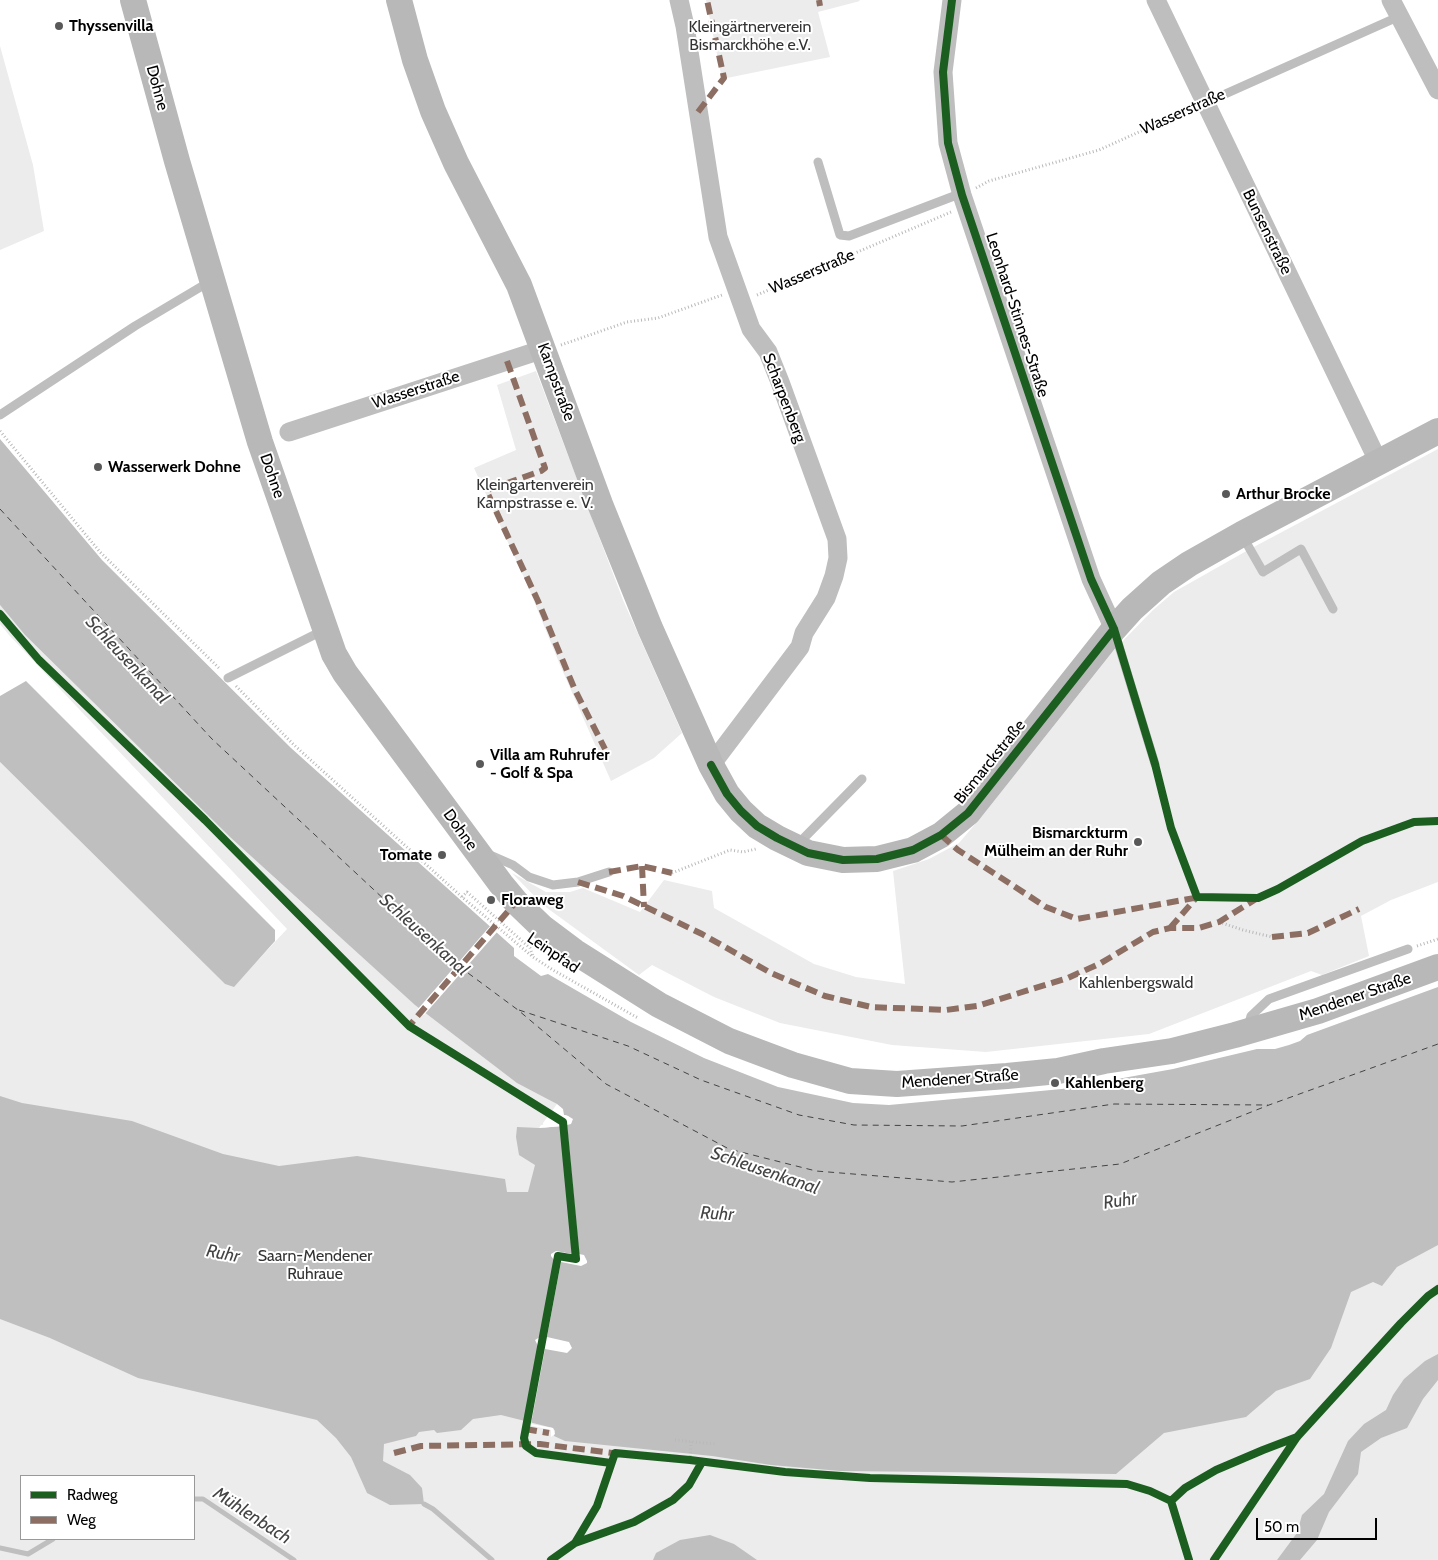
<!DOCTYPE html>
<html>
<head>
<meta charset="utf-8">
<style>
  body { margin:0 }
  #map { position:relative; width:1438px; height:1560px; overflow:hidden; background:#fff; font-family:Cabin,sans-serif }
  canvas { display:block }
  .legend { position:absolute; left:20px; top:1475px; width:175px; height:65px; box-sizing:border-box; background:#fff; border:1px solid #999; margin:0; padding:6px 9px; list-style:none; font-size:15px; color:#000 }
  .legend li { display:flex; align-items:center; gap:10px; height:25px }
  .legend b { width:25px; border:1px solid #999 }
  .scale { position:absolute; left:1256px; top:1518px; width:121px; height:22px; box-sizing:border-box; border:2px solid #000; border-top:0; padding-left:6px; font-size:15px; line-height:18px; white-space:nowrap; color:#000; -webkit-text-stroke:4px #fff; paint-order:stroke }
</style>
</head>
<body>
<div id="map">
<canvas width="1438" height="1560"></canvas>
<ul class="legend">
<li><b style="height:6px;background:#1b5e20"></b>Radweg</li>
<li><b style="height:6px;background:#8d6e63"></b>Weg</li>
</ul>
<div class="scale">50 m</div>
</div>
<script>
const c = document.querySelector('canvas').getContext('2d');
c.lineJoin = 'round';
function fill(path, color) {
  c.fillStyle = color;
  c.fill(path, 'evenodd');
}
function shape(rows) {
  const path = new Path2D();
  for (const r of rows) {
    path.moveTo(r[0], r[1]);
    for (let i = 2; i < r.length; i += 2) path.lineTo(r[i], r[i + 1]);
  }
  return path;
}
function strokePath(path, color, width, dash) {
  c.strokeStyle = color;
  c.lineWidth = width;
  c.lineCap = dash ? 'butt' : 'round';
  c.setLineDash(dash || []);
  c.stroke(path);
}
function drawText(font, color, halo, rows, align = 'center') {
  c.font = font + ' Cabin,sans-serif';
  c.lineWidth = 4;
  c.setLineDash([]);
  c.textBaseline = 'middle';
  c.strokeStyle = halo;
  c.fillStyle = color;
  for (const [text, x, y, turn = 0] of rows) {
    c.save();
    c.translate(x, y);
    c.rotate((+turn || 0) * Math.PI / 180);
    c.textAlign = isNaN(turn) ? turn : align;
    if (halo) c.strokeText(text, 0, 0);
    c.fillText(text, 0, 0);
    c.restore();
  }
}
const green = shape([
  [706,0,859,0,860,1,818,12,830,57,722,79],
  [0,46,33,165,44,231,0,250],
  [536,371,623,600,682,733,654,758,611,781,560,665,527,584,474,468,516,450,497,385],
  [1438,449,1438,882,1391,900,1361,916,1369,956,1322,975,1311,971,1149,1034,986,1052,892,1045,780,1023,714,997,652,965,639,975,543,905,512,873,546,892,570,892,583,888,640,912,664,880,712,891,714,908,814,964,856,977,905,984,893,871,929,859,959,843,983,815,1114,650,1153,610,1174,592,1250,549],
  [0,605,25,635,231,838,320,919,539,1093,557,1104,543,1123,560,1238,1438,1162,1438,1560,0,1560,0,762,225,984,234,986,287,929,9,635,0,624],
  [21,1476,194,1476,194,1539,21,1539]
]);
const water = shape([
  [0,439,102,560,291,748,514,948,514,956,541,976,548,974,631,1022,704,1058,778,1087,853,1103,889,1105,1062,1089,1173,1069,1257,1049,1275,1049,1289,1045,1300,1041,1307,1035,1438,987,1438,1245,1397,1267,1382,1286,1373,1282,1351,1292,1331,1348,1310,1379,1276,1391,1246,1417,1164,1433,1116,1474,840,1471,771,1465,712,1456,565,1441,554,1436,555,1431,553,1428,501,1415,473,1419,461,1430,437,1433,434,1430,419,1432,416,1436,384,1444,383,1461,410,1475,422,1488,424,1504,390,1505,367,1493,351,1457,336,1438,317,1420,138,1378,50,1338,0,1319,0,1096,22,1103,132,1121,223,1154,279,1166,357,1156,505,1179,507,1192,528,1192,535,1165,519,1155,516,1137,517,1127,539,1128,564,1126,572,1122,568,1116,564,1115,563,1109,557,1104,517,1083,415,1005,231,838,25,635,0,605],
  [26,681,275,930,275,941,234,987,225,984,0,762,0,696],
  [1438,1354,1438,1380,1423,1399,1407,1428,1381,1438,1361,1452,1358,1474,1329,1512,1317,1540,1300,1560,1277,1560,1297,1533,1302,1515,1324,1494,1348,1441,1364,1424,1386,1410,1393,1395,1404,1379,1425,1361],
  [710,1535,734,1544,757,1560,653,1560,656,1553,680,1540]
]);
const pier = shape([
  [491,925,498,931,424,1015,417,1010],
  [561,1114,568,1116,573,1119,571,1124,567,1125,579,1254,584,1255,587,1261,587,1263,581,1266,561,1262,547,1337,569,1342,572,1348,567,1353,545,1349,531,1424,553,1428,555,1434,551,1437,551,1430,524,1424,538,1346,535,1340,540,1337,554,1260,551,1256,551,1254,556,1251,572,1254,561,1126,539,1128,541,1125,569,1122,570,1119,562,1118]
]);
const stream = shape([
  [194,1499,203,1499,294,1560],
  [424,1504,433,1509,492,1560],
  [0,1548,28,1554,53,1539]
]);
const ferry = shape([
  [0,509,212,739,445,956,518,1010,606,1084,729,1149,816,1171,952,1182,1120,1164,1269,1105,1438,1044],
  [519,1010,628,1046,701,1080,799,1115,854,1125,962,1126,1114,1104,1268,1105]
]);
const path = shape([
  [976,188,989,181,1099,150,1190,109],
  [757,295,951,212],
  [561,345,627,322,658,318,722,295],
  [0,431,100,552,220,669],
  [236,686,293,744,462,897,533,957,553,970,638,1018],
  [672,873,730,850,743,852,756,849],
  [462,897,467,892,530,948,533,956],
  [1219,922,1243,930,1272,937],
  [1417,946,1438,939],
  [409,1026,548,1113],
  [675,1440,716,1444],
  [586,1459,611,1463],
  [690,1460,691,1441]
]);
const lane = shape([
  [1205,103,1400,16],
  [818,162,840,235,849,236,962,193],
  [0,415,135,326,209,282],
  [1243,537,1263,572,1301,549,1333,609],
  [1115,633,1155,764],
  [228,678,324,630],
  [797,845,862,779],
  [488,854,513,865,529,877,553,885,578,882,609,872],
  [1248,1027,1251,1016,1269,999,1408,949]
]);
const street = shape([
  [679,0,685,26,718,237,751,329,768,352,780,382,837,539,838,558,834,576,826,598,804,633,800,647,711,765],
  [952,0,943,72,948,143,962,195,1091,579,1114,629],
  [1156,0,1379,463],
  [1391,0,1438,90],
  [289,432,544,349]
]);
const secondary = shape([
  [133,0,177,161,260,442,334,654,345,673,501,884,516,902,543,928,575,952,659,1005,729,1041,793,1065,850,1081,897,1084,1007,1076,1058,1071,1104,1061,1172,1051,1235,1035,1318,1011,1438,967],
  [399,0,415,60,433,111,456,163,519,285,600,504,650,628,711,765,727,794,741,811,757,826,777,838,808,853,843,860,877,859,913,850,941,835,968,813,1114,629,1132,609,1161,583,1189,564,1242,534,1438,431]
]);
const quiet = shape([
  [819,0,820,6],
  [698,112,724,78,707,0],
  [507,361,545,468,541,471,490,489,488,490,488,494,538,601,575,690,605,749],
  [941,835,958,850,1046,907,1077,919,1200,897],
  [642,866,644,907],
  [609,872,642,866,672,873],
  [578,882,623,896,702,934,771,973,825,996,871,1007,946,1010,977,1006,1068,978,1101,963,1153,932,1170,928,1199,928,1219,922,1256,899],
  [1170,928,1197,897],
  [1272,937,1308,933,1359,909],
  [406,1022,409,1026,516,902],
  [525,1429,549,1433],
  [394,1453,421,1446,540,1444,620,1454]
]);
const cycleway = shape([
  [952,0,943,72,948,143,962,195,1091,579,1114,629,1155,764,1171,828,1197,897,1258,898,1278,889,1362,841,1414,822,1438,821],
  [0,614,39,660,205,820,409,1026,563,1122,576,1259,558,1256,524,1438,526,1446,536,1453,611,1463],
  [711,765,727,794,741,811,757,826,777,838,808,853,843,860,877,859,913,850,941,835,968,813,1114,629],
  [1171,1501,1185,1488,1216,1470,1263,1450,1297,1437],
  [575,1543,597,1506,615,1453,690,1460,785,1472,870,1478,1127,1484,1150,1491,1171,1501,1189,1560],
  [551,1560,575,1543,634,1522,673,1500,689,1485,702,1462],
  [1214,1560,1297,1437,1401,1323,1428,1296,1438,1289]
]);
const markers = [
  [59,26,5,"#595959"],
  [98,467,5,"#595959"],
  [1226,494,5,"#595959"],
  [480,764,5,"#595959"],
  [1138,842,5,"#595959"],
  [442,855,5,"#595959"],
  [491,900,5,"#595959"],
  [1055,1083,5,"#595959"]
];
const poiNames = [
  ["Thyssenvilla",69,26],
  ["Wasserwerk Dohne",108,467],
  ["Arthur Brocke",1236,494],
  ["Villa am Ruhrufer",490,755],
  ["- Golf & Spa",490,773],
  ["Bismarckturm",1128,833,"right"],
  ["Mülheim an der Ruhr",1128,851,"right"],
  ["Tomate",432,855,"right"],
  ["Floraweg",501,900],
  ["Kahlenberg",1065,1083]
];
const parkNames = [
  ["Kleingärtnerverein",750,27],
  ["Bismarckhöhe e.V.",750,45],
  ["Kleingartenverein",535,485],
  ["Kampstrasse e. V.",535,503],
  ["Kahlenbergswald",1136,983],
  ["Saarn-Mendener",315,1256],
  ["Ruhraue",315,1274]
];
const streetNames = [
  ["Dohne",157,88,75],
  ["Wasserstraße",1183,112,-24],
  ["Bunsenstraße",1267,232,64],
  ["Wasserstraße",812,272,-23],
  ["Leonhard-Stinnes-Straße",1017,315,72],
  ["Kampstraße",556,382,70],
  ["Wasserstraße",416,390,-18],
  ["Scharpenberg",784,398,69],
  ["Dohne",272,476,71],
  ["Bismarckstraße",990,762,-51],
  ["Dohne",460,830,54],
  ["Leinpfad",553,953,34],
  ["Mendener Straße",1355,997,-19],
  ["Mendener Straße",960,1079,-4]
];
const waterNames = [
  ["Schleusenkanal",127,660,47],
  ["Schleusenkanal",424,935,42],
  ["Schleusenkanal",765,1171,19],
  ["Ruhr",1120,1201,-9],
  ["Ruhr",717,1214,3],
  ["Ruhr",223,1254,11],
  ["Mühlenbach",252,1516,33]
];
fill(green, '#ececec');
fill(water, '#bfbfbf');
fill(pier, '#fff');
strokePath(stream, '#bfbfbf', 5);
strokePath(ferry, '#444', 1, [6, 5]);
strokePath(path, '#b9b9b9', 3, [1, 2.5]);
strokePath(lane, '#bebebe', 9);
strokePath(street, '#bebebe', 19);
strokePath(secondary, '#b8b8b8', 26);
strokePath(quiet, '#8d6e63', 6, [12, 6]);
strokePath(cycleway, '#1b5e20', 8);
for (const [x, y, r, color] of markers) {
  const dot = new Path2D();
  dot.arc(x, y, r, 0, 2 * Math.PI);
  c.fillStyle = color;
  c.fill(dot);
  strokePath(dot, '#fff', 2);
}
drawText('bold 16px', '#000', '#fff', poiNames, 'left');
drawText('16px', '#333', '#fff', parkNames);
drawText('16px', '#000', '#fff', streetNames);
drawText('italic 18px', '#444', '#fff', waterNames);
</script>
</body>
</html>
